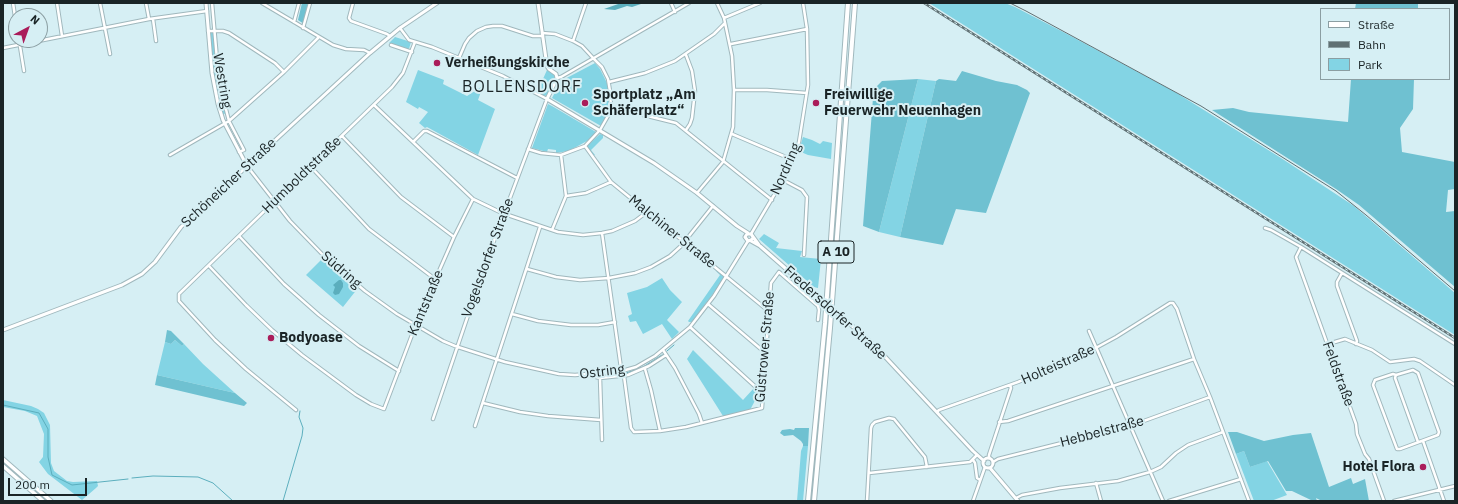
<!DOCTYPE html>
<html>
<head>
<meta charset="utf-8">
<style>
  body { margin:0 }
  #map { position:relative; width:1458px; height:504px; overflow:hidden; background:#d6eff4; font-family:"IBM Plex Sans",sans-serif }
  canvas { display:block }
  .frame { position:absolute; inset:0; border:4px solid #1a2426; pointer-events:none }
  .legend { position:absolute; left:1320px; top:8px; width:130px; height:72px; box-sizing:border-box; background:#d6eff4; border:1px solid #8b9ea2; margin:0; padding:5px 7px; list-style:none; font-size:12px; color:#1a2426 }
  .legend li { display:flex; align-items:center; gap:8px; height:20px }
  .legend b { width:20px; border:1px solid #8b9ea2 }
  .north { position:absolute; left:8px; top:8px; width:40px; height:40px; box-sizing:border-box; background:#d6eff4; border:1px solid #8b9ea2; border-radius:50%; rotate:41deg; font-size:11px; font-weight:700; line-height:16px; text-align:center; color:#1a2426 }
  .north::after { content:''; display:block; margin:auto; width:14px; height:18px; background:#aa1c5a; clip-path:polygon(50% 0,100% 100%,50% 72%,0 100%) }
  .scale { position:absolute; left:8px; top:478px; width:79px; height:18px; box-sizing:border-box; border:2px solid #1a2426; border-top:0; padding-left:5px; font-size:12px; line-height:14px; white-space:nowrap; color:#1a2426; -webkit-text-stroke:3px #d6eff4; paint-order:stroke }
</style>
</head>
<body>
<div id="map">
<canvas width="1458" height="504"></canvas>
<div class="frame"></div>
<ul class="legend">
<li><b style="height:5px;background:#fff"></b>Straße</li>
<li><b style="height:5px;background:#607073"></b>Bahn</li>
<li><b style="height:11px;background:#83d4e4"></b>Park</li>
</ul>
<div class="north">N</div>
<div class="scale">200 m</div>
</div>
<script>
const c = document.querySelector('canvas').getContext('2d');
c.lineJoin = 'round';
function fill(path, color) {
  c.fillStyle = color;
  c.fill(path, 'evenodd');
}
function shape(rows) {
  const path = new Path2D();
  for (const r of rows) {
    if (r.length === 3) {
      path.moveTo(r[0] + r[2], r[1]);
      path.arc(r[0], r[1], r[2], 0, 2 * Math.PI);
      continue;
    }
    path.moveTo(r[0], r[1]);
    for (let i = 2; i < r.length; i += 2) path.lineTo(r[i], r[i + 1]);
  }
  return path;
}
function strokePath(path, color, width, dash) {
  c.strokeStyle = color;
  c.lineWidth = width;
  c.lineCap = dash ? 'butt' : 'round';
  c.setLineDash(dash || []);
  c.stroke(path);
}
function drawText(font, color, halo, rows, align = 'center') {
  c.font = font + ' "IBM Plex Sans",sans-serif';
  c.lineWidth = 4;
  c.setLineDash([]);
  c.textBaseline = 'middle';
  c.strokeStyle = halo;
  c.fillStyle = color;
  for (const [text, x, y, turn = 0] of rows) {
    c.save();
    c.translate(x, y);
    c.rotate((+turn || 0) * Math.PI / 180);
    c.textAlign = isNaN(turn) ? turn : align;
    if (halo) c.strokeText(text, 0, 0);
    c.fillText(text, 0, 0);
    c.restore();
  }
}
const green = shape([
  [929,3,1005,3,1015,7,1067,34,1175,92,1281,158,1354,206,1455,293,1455,335],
  [210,32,213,32,218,88,226,113,222,115,215,88],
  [395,37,411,42,409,49,389,43],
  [595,63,600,69,607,83,610,98,609,108,604,122,601,126,552,98,561,81],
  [418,70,444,80,443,84,467,96,481,87,482,89,478,100,495,109,478,155,427,127,425,128,419,123,428,112,419,107,418,109,406,102],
  [547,70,554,74,555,79,547,95,545,96,539,93,538,90],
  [918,79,936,81,900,237,879,232],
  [548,104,552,106,596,132,587,141,576,147,568,151,556,153,556,150,548,149,547,152,532,148],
  [600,134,603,135,603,138,604,137,591,150,595,155,593,156,587,146],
  [803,137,812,140,820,144,823,141,832,143,831,159,808,155,801,152,799,150],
  [764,234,779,243,776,248,802,251,800,257,821,259,818,288,814,287,759,239],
  [323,258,358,288,343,307,306,275],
  [715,270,724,276,724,279,695,318,692,322,689,322,688,321,720,275],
  [662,278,670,290,682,302,667,320,679,332,672,339,662,324,643,334,636,321,630,322,628,316,632,314,627,293,647,287],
  [175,340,182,346,184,344,203,364,235,393,157,375,165,342,171,344],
  [693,350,743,400,754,388,759,393,750,410,723,416,687,359],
  [3,400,31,406,38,409,44,413,50,425,51,463,54,471,67,481,73,482,97,481,98,486,96,488,82,500,48,474,39,462,43,457,44,434,37,416,25,411,3,407],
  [803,446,808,446,803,501,797,501,801,451],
  [1244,451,1250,467,1267,461,1287,495,1271,501,1254,501,1236,454]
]);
const forest = shape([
  [302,3,309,3,304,24,298,20],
  [1356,3,1418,3,1418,9,1355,9],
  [962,71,996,81,1017,85,1027,90,1030,93,986,213,956,209,943,245,900,237,936,81,939,79,956,81],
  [918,79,879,232,863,226,873,98,877,86,882,81],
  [1351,79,1414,79,1413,109,1400,128,1402,152,1455,162,1455,189,1448,190,1446,212,1455,211,1455,287,1359,205,1336,189,1212,110,1233,108,1249,112,1348,122],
  [167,330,171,331,184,344,182,346,175,340,171,344,165,342],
  [157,375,235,393,247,403,244,406,155,385],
  [795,428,809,428,808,446,803,446,803,444,801,441,793,435,784,436,780,433,782,430,790,429,794,430],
  [1228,432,1237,432,1264,441,1293,435,1311,433,1329,487,1351,478,1353,484,1365,479,1369,501,1322,501,1316,498,1317,501,1313,501,1292,491,1286,491,1268,461,1250,467,1244,451,1236,454]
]);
const water = shape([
  [621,3,628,4,644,3,632,7,627,6,615,10,604,9],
  [339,280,341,280,343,283,343,287,339,294,335,295,333,293,335,287,333,285]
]);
const stream = shape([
  [667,351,674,345],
  [626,373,643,367,662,355],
  [600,375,620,374],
  [3,405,39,413,48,429,48,457,52,475,72,485,128,479],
  [132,478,153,476,198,477,213,483,233,501],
  [283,501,302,436,303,428,299,417,300,411]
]);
const minor = shape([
  [13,3,16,23],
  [57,3,62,36],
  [100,3,110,54],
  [146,3,149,19],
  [212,3,219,82,229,121,244,150,239,152],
  [262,3,333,45,346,49,364,50,370,53],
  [353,3,349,18,351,21,387,34,390,36],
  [671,3,675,12],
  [724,18,760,3],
  [153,19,156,41],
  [294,22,299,3],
  [303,28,310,3],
  [400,28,409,40,432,47,503,76,547,99,485,265,433,419],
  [208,31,223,31,229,33,275,63,284,72],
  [19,40,24,71],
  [573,41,586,3],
  [731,44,807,29],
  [391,45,412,52],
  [3,48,149,19,207,11],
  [686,55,692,71,695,91,692,118,690,124,686,130],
  [459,58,465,44,469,38,477,31,486,27,493,26,502,26,533,36,543,36],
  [557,78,561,77,689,3],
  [609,82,645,73,675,61,714,34,725,23],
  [734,90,767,90,807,93],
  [374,105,473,199,502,213,558,232,583,235,602,233,612,231,635,221,647,212],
  [611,107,676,123,772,200],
  [732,134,793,160],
  [342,136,401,197,454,237],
  [413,142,424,131,427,131,517,178],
  [585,146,611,182,766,309,768,310],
  [528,149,541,153,561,155,585,146,600,130,608,116,611,107,610,91,608,79,602,67,594,59,582,46,573,41,555,34,542,33],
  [170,155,229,121,284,72,318,38],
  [247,166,290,221,324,256,365,291,397,314,443,341,455,346,505,362,559,374,575,375,622,371,636,367,655,356,690,327,714,296,748,241],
  [311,167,369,229,435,279],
  [783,180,802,190,807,197,804,255],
  [697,193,723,162,733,127,734,90,732,56,724,18,717,3],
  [566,196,586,193,611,182],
  [1265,228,1271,230,1301,247,1455,344],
  [552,230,566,196,561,155],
  [602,233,621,368,624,376,631,428,634,432,660,431,686,427,762,408,771,283,779,272,818,306,819,310,818,320],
  [751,234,783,180,793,160,799,142,808,85,807,29,803,3],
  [239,236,284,284,319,315,359,346,399,371],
  [1301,247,1296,257,1356,424,1357,434,1365,454,1369,459,1384,501],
  [209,266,246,305,272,330,302,355,356,395,371,404,384,409,418,319,454,237,473,199],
  [527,269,556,277,580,280,609,278,635,273,651,267,670,256,681,246,713,206],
  [1342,273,1337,282,1337,286,1357,341,1356,344],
  [708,304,762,350,766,351],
  [512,314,538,321,571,325,598,325,615,322],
  [690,327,759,390,763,392],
  [1089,331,1163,501],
  [1328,344,1345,339,1372,350,1390,362,1414,359,1420,361,1455,385],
  [663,350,675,368,699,414,702,423],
  [645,369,651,390,660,431],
  [594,373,596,377,600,378,602,440],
  [1396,375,1413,370,1418,373,1439,432,1438,435,1400,449,1397,449,1373,385,1375,380,1393,374,1396,375,1395,378,1418,442],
  [600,378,628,375,649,366,666,355],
  [483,403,520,412,548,416,601,420],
  [296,410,246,369,215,340,179,301,179,294,392,87,403,73,415,42],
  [937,412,939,410,1018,382,1081,356,1116,337,1170,303,1173,303,1177,309,1194,359,1210,397,1249,501],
  [999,422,1008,421,1194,359],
  [475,426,540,227],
  [1423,441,1444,501],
  [989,458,989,455,1011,388,1010,385],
  [973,460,975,463,977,478,980,480],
  [993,462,998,459,1130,426,1210,397],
  [869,473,970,462,977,455],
  [1096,483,1101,501],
  [1016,498,1022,495,1060,488,1118,481,1150,472,1161,467,1176,453,1188,445,1223,432],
  [867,501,871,428,872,425,875,422,889,418,894,419,925,457,927,467],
  [973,501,985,467],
  [1169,501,1241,479],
  [1394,501,1455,486]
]);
const tertiary = shape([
  [206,3,212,73,218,104,223,120,247,166],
  [538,3,547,66,549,69,556,74,557,78,547,99,654,163,697,193,737,226,748,233],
  [753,238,751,240,748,241,745,237,747,234,751,234,759,245],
  [751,241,760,246,817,296],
  [842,317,875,346,973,451,984,461],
  [988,463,5],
  [990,468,1018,501]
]);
const secondary = shape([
  [3,330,122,285,142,274,155,262,181,227,370,53,400,28,437,3]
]);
const primary = shape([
  [3,459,51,501],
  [3,466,43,501]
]);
const motorway = shape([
  [808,501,825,323,848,3],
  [814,501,830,328,855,3]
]);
const tram = shape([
  [1010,3,1026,11,1201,106,1336,191,1366,215,1455,291]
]);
const rail = shape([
  [924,3,1455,338]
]);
const tertiaryBridge = shape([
  [817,296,842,317]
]);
const markers = [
  [437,63,4,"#aa1c5a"],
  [585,103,4,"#aa1c5a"],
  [816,103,4,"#aa1c5a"],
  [271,338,4,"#aa1c5a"],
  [1423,467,4,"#aa1c5a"]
];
const shields = [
  [836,252,36]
];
const shieldNames = [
  ["A 10",836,252]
];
const poiNames = [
  ["Verheißungskirche",445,63],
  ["Sportplatz „Am",593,95],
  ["Schäferplatz“",593,111],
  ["Freiwillige",824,95],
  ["Feuerwehr Neuenhagen",824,111],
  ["Bodyoase",279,338],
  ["Hotel Flora",1415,467,"right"]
];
const streetNames = [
  ["Westring",222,81,80],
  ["Nordring",786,169,-66],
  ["Humboldtstraße",302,175,-44],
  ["Schöneicher Straße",229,183,-43],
  ["Malchiner Straße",672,232,39],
  ["Vogelsdorfer Straße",488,258,-70],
  ["Südring",341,270,41],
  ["Kantstraße",426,303,-67],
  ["Fredersdorfer Straße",835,313,42],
  ["Güstrower Straße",765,347,-85],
  ["Holteistraße",1058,365,-24],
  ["Ostring",602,372,-7],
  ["Feldstraße",1338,374,70],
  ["Hebbelstraße",1102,432,-15]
];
const quarterNames = [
  ["BOLLENSDORF",522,87]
];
fill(green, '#83d4e4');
fill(forest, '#6fc1d1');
fill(water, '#5baebd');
strokePath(stream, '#5baebd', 1);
strokePath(minor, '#a0b8bd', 4.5);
strokePath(tertiary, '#a0b8bd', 5);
strokePath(secondary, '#a0b8bd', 5);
strokePath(primary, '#a0b8bd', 5.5);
strokePath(motorway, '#a0b8bd', 6);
strokePath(minor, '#fff', 2.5);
strokePath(tertiary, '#fff', 3);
strokePath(secondary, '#fff', 3);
strokePath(primary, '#fff', 3.5);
strokePath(motorway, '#fff', 4);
strokePath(tram, '#607073', 1);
strokePath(rail, '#607073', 2.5);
strokePath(rail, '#d6eff4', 1, [3]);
strokePath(tertiaryBridge, '#a0b8bd', 5, []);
strokePath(tertiaryBridge, '#fff', 3);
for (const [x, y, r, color] of markers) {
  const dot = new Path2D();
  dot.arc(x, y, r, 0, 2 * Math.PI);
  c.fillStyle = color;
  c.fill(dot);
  strokePath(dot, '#d6eff4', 1.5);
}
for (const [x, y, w] of shields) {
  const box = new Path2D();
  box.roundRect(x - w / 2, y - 11, w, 22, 3);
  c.fillStyle = '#d6eff4';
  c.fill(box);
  strokePath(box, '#1a2426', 1);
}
drawText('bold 13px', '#1a2426', null, shieldNames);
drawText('bold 14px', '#1a2426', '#d6eff4', poiNames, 'left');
drawText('14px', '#1a2426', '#d6eff4', streetNames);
c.letterSpacing = '1px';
drawText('16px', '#1a2426', '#d6eff4', quarterNames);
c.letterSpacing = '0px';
</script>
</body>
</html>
